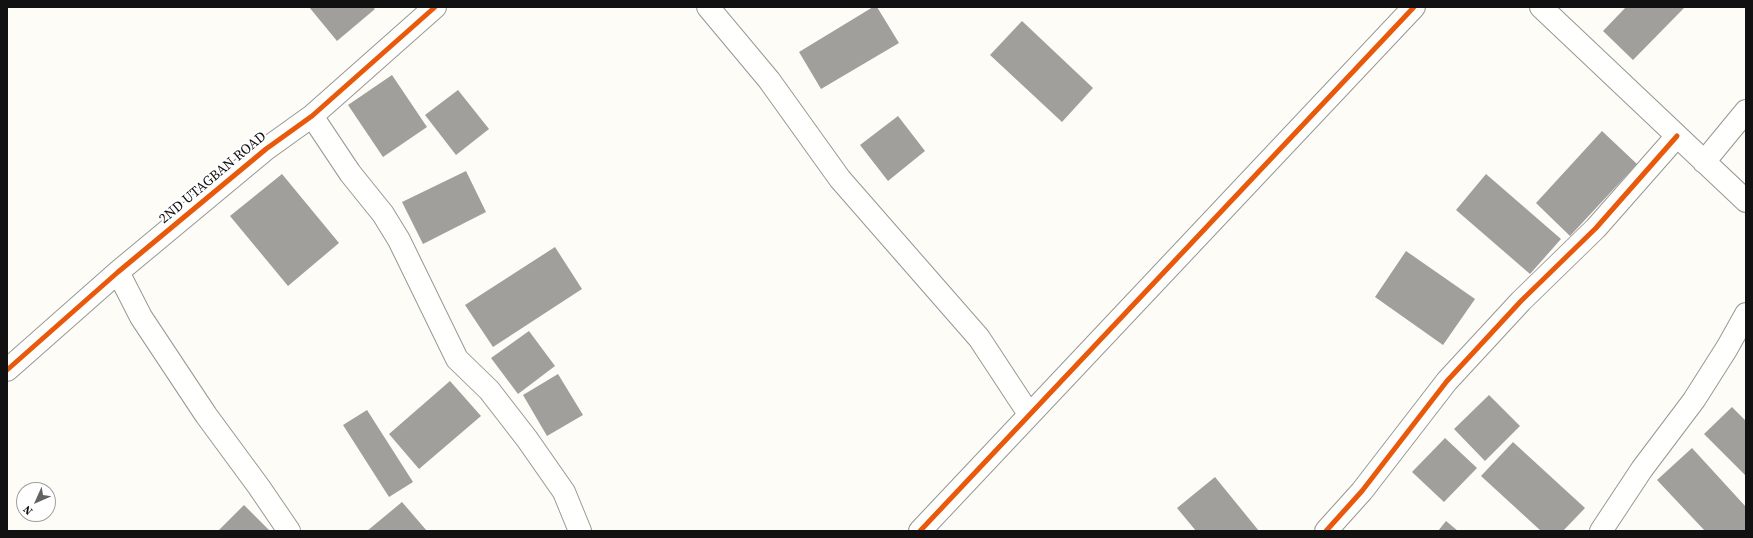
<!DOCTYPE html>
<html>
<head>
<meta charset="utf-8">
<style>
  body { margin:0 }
  #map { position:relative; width:1753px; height:538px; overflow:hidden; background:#fdfcf7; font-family:"Source Serif 4",serif }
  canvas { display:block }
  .frame { position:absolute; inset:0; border:8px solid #111; pointer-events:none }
  .north { position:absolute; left:16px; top:482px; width:40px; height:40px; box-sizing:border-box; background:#fff; border:1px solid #a0a0a0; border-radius:50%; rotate:225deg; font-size:11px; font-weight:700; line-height:16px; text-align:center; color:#111 }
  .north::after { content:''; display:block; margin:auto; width:14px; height:18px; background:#646362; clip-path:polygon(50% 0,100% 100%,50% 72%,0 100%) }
</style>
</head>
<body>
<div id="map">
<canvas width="1753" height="538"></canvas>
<div class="frame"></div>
<div class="north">N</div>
</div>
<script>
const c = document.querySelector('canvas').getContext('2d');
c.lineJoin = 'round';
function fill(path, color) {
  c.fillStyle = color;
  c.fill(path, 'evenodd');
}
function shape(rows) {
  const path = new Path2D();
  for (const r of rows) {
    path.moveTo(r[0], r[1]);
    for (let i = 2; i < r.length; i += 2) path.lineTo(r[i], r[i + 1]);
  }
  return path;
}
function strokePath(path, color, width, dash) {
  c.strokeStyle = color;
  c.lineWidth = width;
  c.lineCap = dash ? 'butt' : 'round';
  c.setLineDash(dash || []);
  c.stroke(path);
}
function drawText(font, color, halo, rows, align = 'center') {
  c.font = font + ' "Source Serif 4",serif';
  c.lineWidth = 4;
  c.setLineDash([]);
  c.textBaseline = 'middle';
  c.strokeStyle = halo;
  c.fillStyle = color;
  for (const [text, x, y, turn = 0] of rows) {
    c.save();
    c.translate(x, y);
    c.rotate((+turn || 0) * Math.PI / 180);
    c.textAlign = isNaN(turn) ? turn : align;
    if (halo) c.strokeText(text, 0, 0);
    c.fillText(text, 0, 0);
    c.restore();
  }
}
const building = shape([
  [309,7,373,7,375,9,337,41],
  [873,7,877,7,899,43,821,89,799,52],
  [1626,7,1685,7,1633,60,1603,31],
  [1022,21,1093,88,1062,122,990,55],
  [392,75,427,127,383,157,348,105],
  [458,90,489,129,456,155,425,115],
  [898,116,925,151,888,181,860,145],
  [1602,131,1637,164,1570,236,1536,203],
  [466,171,486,212,423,244,402,202],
  [282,174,339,243,288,286,230,216],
  [1486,174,1561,239,1530,274,1456,210],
  [555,247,582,289,493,347,465,305],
  [1406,251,1475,299,1443,345,1375,297],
  [529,331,555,366,518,394,491,358],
  [558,374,583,415,547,436,523,395],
  [450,381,481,416,419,469,389,434],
  [1489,395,1520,426,1485,461,1454,429],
  [1732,407,1746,421,1745,475,1704,434],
  [367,410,413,482,389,497,343,425],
  [1445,438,1477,468,1444,502,1412,472],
  [1513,442,1585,508,1563,531,1541,531,1481,476],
  [1692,448,1746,507,1746,531,1705,531,1657,480],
  [1215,477,1259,531,1196,531,1177,508],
  [402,502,427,531,367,531],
  [244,505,270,531,218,531],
  [1446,521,1458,531,1438,531]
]);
const minor = shape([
  [708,7,769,80,840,179,979,338,1029,414],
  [1541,7,1746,201],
  [312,116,350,173,383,214,399,240,457,359,489,390,527,439,564,492,580,531],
  [1704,162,1746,111],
  [118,272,141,317,206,415,259,487,289,531],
  [7,370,118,272,266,149,312,116,435,7],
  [920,531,1414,7],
  [1326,531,1362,491,1447,381,1521,301,1596,228,1677,136],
  [1601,531,1642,469,1694,400,1727,348,1746,314]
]);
const cycleway = shape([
  [7,370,118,272,266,149,312,116,435,7],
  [920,531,1414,7],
  [1326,531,1362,491,1447,381,1521,301,1596,228,1677,136]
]);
const streetNames = [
  ["2ND UTAGBAN ROAD",213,178,-40]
];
fill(building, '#a19f9c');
strokePath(minor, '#979795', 24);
strokePath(minor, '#fffffe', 22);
strokePath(cycleway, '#e8590c', 5);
drawText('14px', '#111', '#fff', streetNames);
</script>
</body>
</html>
